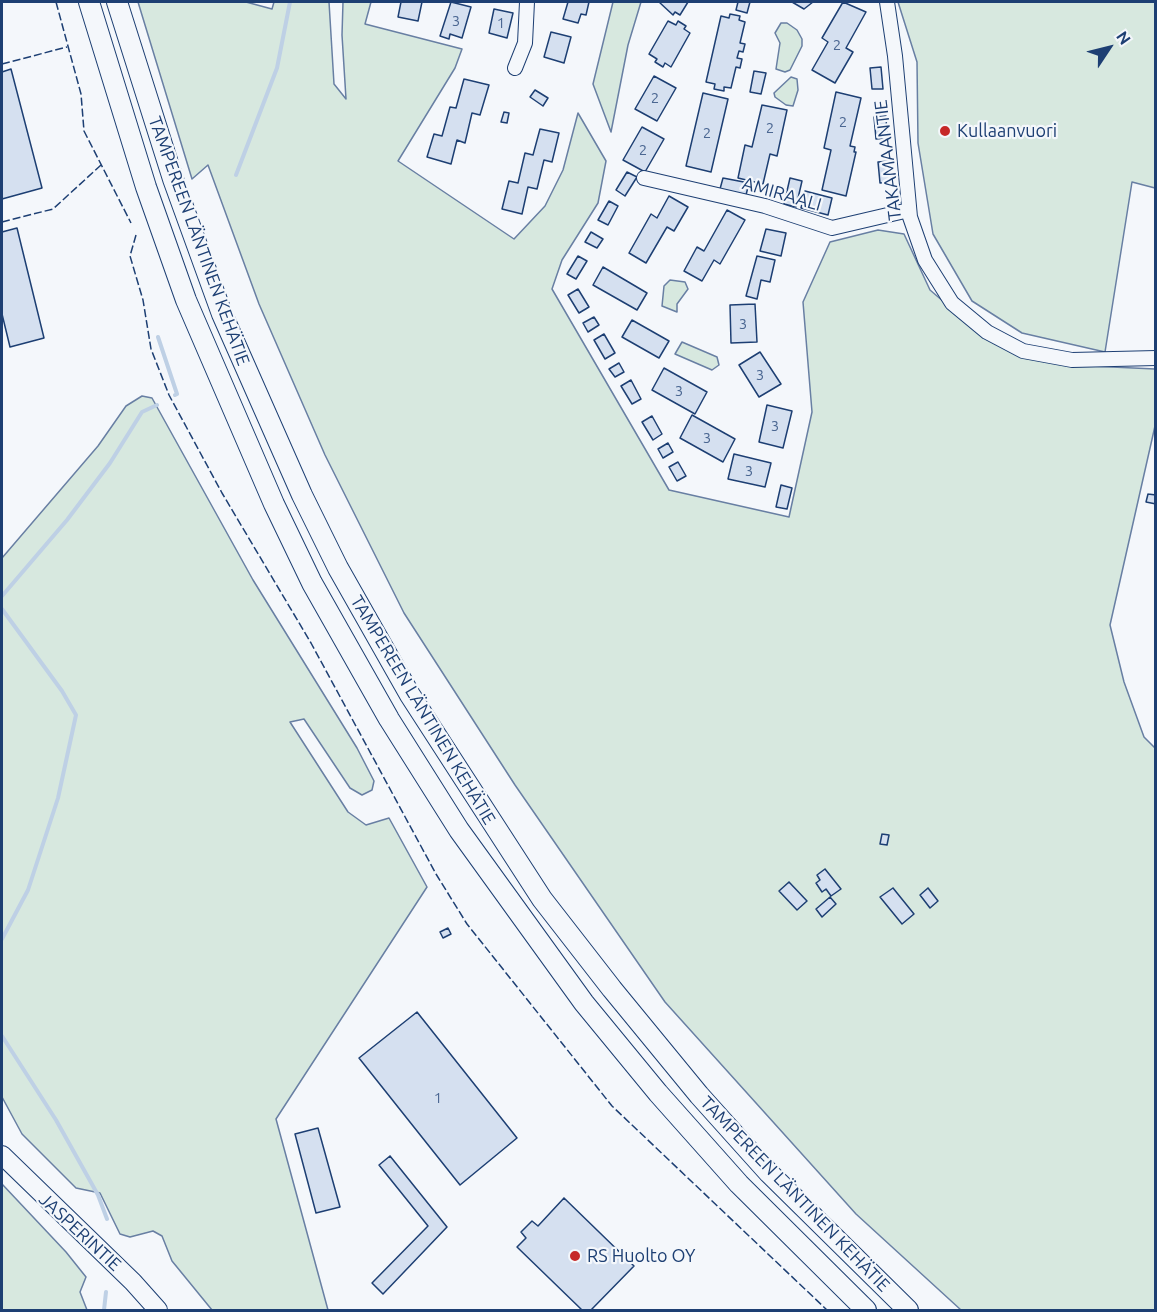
<!DOCTYPE html>
<html>
<head>
<meta charset="utf-8">
<style>
  body { margin:0 }
  #map { position:relative; width:1157px; height:1312px; overflow:hidden; background:#f4f7fb; font-family:Ubuntu,sans-serif }
  canvas { display:block }
  .frame { position:absolute; inset:0; border:3px solid #1d3f73; pointer-events:none }
  .north { position:absolute; left:1079px; top:18px; width:60px; height:60px; -webkit-text-stroke:4px #f4f7fb; paint-order:stroke; rotate:55deg; font-size:16px; font-weight:700; line-height:24px; text-align:center; color:#1d3f73 }
  .north::after { content:''; display:block; margin:auto; width:21px; height:27px; background:#1d3f73; clip-path:polygon(50% 0,100% 100%,50% 72%,0 100%) }
</style>
</head>
<body>
<div id="map">
<canvas width="1157" height="1312"></canvas>
<div class="frame"></div>
<div class="north">N</div>
</div>
<script>
const c = document.querySelector('canvas').getContext('2d');
c.lineJoin = 'round';
function fill(path, color) {
  c.fillStyle = color;
  c.fill(path, 'evenodd');
}
function shape(rows) {
  const path = new Path2D();
  for (const r of rows) {
    path.moveTo(r[0], r[1]);
    for (let i = 2; i < r.length; i += 2) path.lineTo(r[i], r[i + 1]);
  }
  return path;
}
function strokePath(path, color, width, dash) {
  c.strokeStyle = color;
  c.lineWidth = width;
  c.lineCap = dash ? 'butt' : 'round';
  c.setLineDash(dash || []);
  c.stroke(path);
}
function drawText(font, color, halo, rows, align = 'center') {
  c.font = font + ' Ubuntu,sans-serif';
  c.lineWidth = 4.5;
  c.setLineDash([]);
  c.textBaseline = 'middle';
  c.strokeStyle = halo;
  c.fillStyle = color;
  for (const [text, x, y, turn = 0] of rows) {
    c.save();
    c.translate(x, y);
    c.rotate((+turn || 0) * Math.PI / 180);
    c.textAlign = isNaN(turn) ? turn : align;
    if (halo) c.strokeText(text, 0, 0);
    c.fillText(text, 0, 0);
    c.restore();
  }
}
const green = shape([
  [138,2,246,2,272,9,274,2,329,2,334,84,346,99,342,35,343,2,371,2,365,24,462,49,455,68,398,161,514,239,545,206,563,170,578,113,606,161,598,203,562,260,552,289,669,490,789,517,812,412,803,302,830,242,878,230,904,234,930,290,986,338,1069,365,1155,369,1155,426,1110,625,1124,682,1144,737,1155,748,1155,1310,961,1310,856,1214,665,1002,515,785,404,613,325,455,259,304,208,165,192,179,138,2],
  [613,2,641,2,628,45,611,132,593,84,613,2],
  [898,2,1155,2,1155,188,1132,182,1105,352,1022,333,972,301,933,234,918,143,917,62,898,2],
  [781,23,787,23,797,30,802,39,802,46,790,70,785,72,776,69,780,43,775,33,781,23],
  [791,77,797,79,798,90,793,106,786,105,775,97,774,93,791,77],
  [670,280,685,282,688,289,677,304,677,312,662,306,664,286,670,280],
  [682,342,717,357,719,365,712,370,675,354,682,342],
  [142,396,152,398,253,580,357,748,374,781,372,790,362,795,350,788,304,719,290,722,348,812,366,825,389,818,427,887,276,1119,328,1310,212,1310,172,1261,162,1236,153,1231,130,1237,120,1234,100,1193,76,1188,22,1134,2,1097,2,558,98,446,126,406,142,396],
  [2,1184,66,1252,86,1277,80,1292,87,1310,2,1310,2,1184]
]);
const stream = shape([
  [236,175,277,68,290,2],
  [158,337,177,394,175,395],
  [2,596,67,520,110,463,142,412,157,405],
  [2,609,62,691,76,715,58,798,28,890,2,939],
  [2,1036,56,1120,98,1195,107,1219],
  [104,1310,106,1292]
]);
const building = shape([
  [401,2,422,2,418,21,398,17,401,2],
  [451,2,471,7,462,38,450,34,449,39,440,36,451,2],
  [568,2,589,2,586,15,581,14,578,23,563,19,568,2],
  [659,2,688,2,680,15,675,12,673,15,659,2],
  [738,2,750,2,747,13,736,10,738,2],
  [792,2,813,2,804,9,792,2],
  [843,2,866,12,846,48,853,52,835,83,812,70,828,42,822,38,843,2],
  [494,9,513,13,507,38,489,33,494,9],
  [730,14,740,16,739,20,745,22,740,43,745,44,743,52,739,51,737,58,742,59,740,68,736,67,731,88,724,87,724,91,714,89,715,84,706,82,721,16,729,18,730,14],
  [668,21,676,25,678,21,686,26,684,29,690,33,671,67,665,63,663,67,655,62,657,59,649,54,668,21],
  [551,32,571,37,564,63,544,57,551,32],
  [881,67,883,89,872,89,870,68,881,67],
  [11,69,42,188,2,199,2,72,11,69],
  [754,71,766,73,761,94,750,92,754,71],
  [654,76,676,88,657,121,635,109,654,76],
  [464,79,489,85,480,115,472,113,465,143,457,140,451,164,427,157,434,134,442,136,450,107,456,108,464,79],
  [535,90,548,98,543,106,530,97,535,90],
  [836,92,861,98,850,146,855,147,854,152,856,152,846,196,822,190,831,150,824,148,836,92],
  [703,93,728,99,711,172,686,166,703,93],
  [762,105,787,110,777,156,770,154,763,184,738,178,745,145,752,147,762,105],
  [504,112,509,113,507,123,501,122,504,112],
  [886,116,887,138,876,139,874,117,886,116],
  [642,127,664,139,645,172,623,160,642,127],
  [540,129,559,133,552,162,544,160,537,189,528,187,522,214,502,209,509,181,518,183,525,153,533,155,540,129],
  [890,161,891,182,880,183,878,162,890,161],
  [627,172,637,177,625,196,616,190,627,172],
  [723,178,749,183,746,195,720,189,723,178],
  [790,178,802,181,796,207,784,204,790,178],
  [805,191,832,198,828,215,801,208,805,191],
  [669,196,688,207,674,231,667,227,646,263,629,253,651,214,657,218,669,196],
  [609,201,618,206,608,225,598,220,609,201],
  [727,210,745,220,720,264,714,260,702,281,684,271,697,247,704,251,727,210],
  [17,228,44,338,10,347,2,314,2,232,17,228],
  [766,229,786,233,781,256,760,251,766,229],
  [591,232,603,239,597,248,585,242,591,232],
  [578,256,587,261,576,279,567,274,578,256],
  [757,256,775,260,770,282,761,280,757,299,746,296,757,256],
  [603,267,647,293,637,310,593,285,603,267],
  [578,289,589,307,579,313,568,295,578,289],
  [755,304,757,342,731,343,730,305,755,304],
  [594,317,599,325,588,332,583,323,594,317],
  [632,320,669,341,659,358,622,337,632,320],
  [604,334,615,353,605,359,594,340,604,334],
  [760,352,781,384,759,397,739,365,760,352],
  [619,363,624,372,615,377,609,369,619,363],
  [664,368,707,392,695,414,652,390,664,368],
  [631,380,641,399,632,404,621,386,631,380],
  [767,405,792,411,783,448,759,442,767,405],
  [692,415,735,439,723,462,680,438,692,415],
  [652,416,662,434,653,440,642,422,652,416],
  [668,443,673,452,663,458,658,449,668,443],
  [734,454,771,463,765,487,728,479,734,454],
  [678,462,686,476,677,481,669,467,678,462],
  [781,485,792,488,787,509,776,507,781,485],
  [1148,494,1156,495,1156,504,1146,502,1148,494],
  [882,834,889,835,887,845,880,844,882,834],
  [825,869,841,889,831,896,826,889,822,892,816,883,820,880,817,875,825,869],
  [789,882,807,901,797,910,779,891,789,882],
  [893,888,914,914,902,924,880,897,893,888],
  [928,888,938,901,930,908,920,895,928,888],
  [830,897,836,904,822,917,816,909,830,897],
  [448,928,451,934,443,938,440,932,448,928],
  [417,1012,517,1138,460,1185,359,1058,417,1012],
  [318,1128,340,1207,316,1213,295,1134,318,1128],
  [390,1156,447,1227,383,1294,372,1283,428,1226,379,1165,390,1156],
  [564,1198,634,1266,591,1310,582,1310,517,1247,526,1238,521,1232,532,1221,538,1226,564,1198]
]);
const minor = shape([
  [887,2,895,56,910,217,925,260,952,303,987,332,1023,351,1072,360,1156,358],
  [515,68,525,43,527,2],
  [644,178,765,206,832,228,909,210]
]);
const major = shape([
  [2,1155,133,1282,158,1310]
]);
const highway = shape([
  [89,2,146,187,186,300,274,504,312,583,389,719,459,830,584,1003,658,1093,739,1184,866,1310],
  [117,2,173,179,222,314,302,495,338,568,410,695,542,899,612,989,699,1095,769,1173,908,1310]
]);
const fence = shape([
  [56,2,81,94,84,131,131,223],
  [2,64,67,47],
  [2,222,53,209,101,165],
  [136,235,130,256,143,300,151,349,169,395,222,493,311,643,436,874,467,924,612,1106,827,1310]
]);
const markers = [
  [945,131,6,"#c62828"],
  [575,1256,6,"#c62828"]
];
const numberNames = [
  ["3",456,21],
  ["1",501,23],
  ["2",837,45],
  ["2",655,98],
  ["2",843,122],
  ["2",770,128],
  ["2",707,133],
  ["2",643,150],
  ["3",743,324],
  ["3",760,375],
  ["3",679,391],
  ["3",775,426],
  ["3",707,438],
  ["3",749,471],
  ["1",438,1098]
];
const poiNames = [
  ["Kullaanvuori",957,131],
  ["RS Huolto OY",587,1256]
];
const streetNames = [
  ["TAKAMAANTIE",888,160,-97],
  ["AMIRAALI",782,194,16],
  ["TAMPEREEN LÄNTINEN KEHÄTIE",199,241,70],
  ["TAMPEREEN LÄNTINEN KEHÄTIE",423,710,59],
  ["TAMPEREEN LÄNTINEN KEHÄTIE",795,1194,46],
  ["JASPERINTIE",80,1232,43]
];
fill(green, '#d7e8df');
strokePath(green, '#687fa3', 1.5);
strokePath(stream, '#bed0e5', 4);
fill(building, '#d5e0f0');
strokePath(building, '#1d3f73', 1.5);
strokePath(minor, '#1d3f73', 16);
strokePath(major, '#1d3f73', 20);
strokePath(highway, '#1d3f73', 22);
strokePath(minor, '#f4f7fb', 14);
strokePath(major, '#f4f7fb', 18);
strokePath(highway, '#f4f7fb', 20);
strokePath(fence, '#1d3f73', 1.5, [8, 3]);
for (const [x, y, r, color] of markers) {
  const dot = new Path2D();
  dot.arc(x, y, r, 0, 2 * Math.PI);
  c.fillStyle = color;
  c.fill(dot);
  strokePath(dot, '#f4f7fb', 2);
}
drawText('15px', '#4b6792', null, numberNames);
drawText('18px', '#1d3f73', '#f4f7fb', poiNames, 'left');
drawText('18px', '#1d3f73', '#f4f7fb', streetNames);
</script>
</body>
</html>
